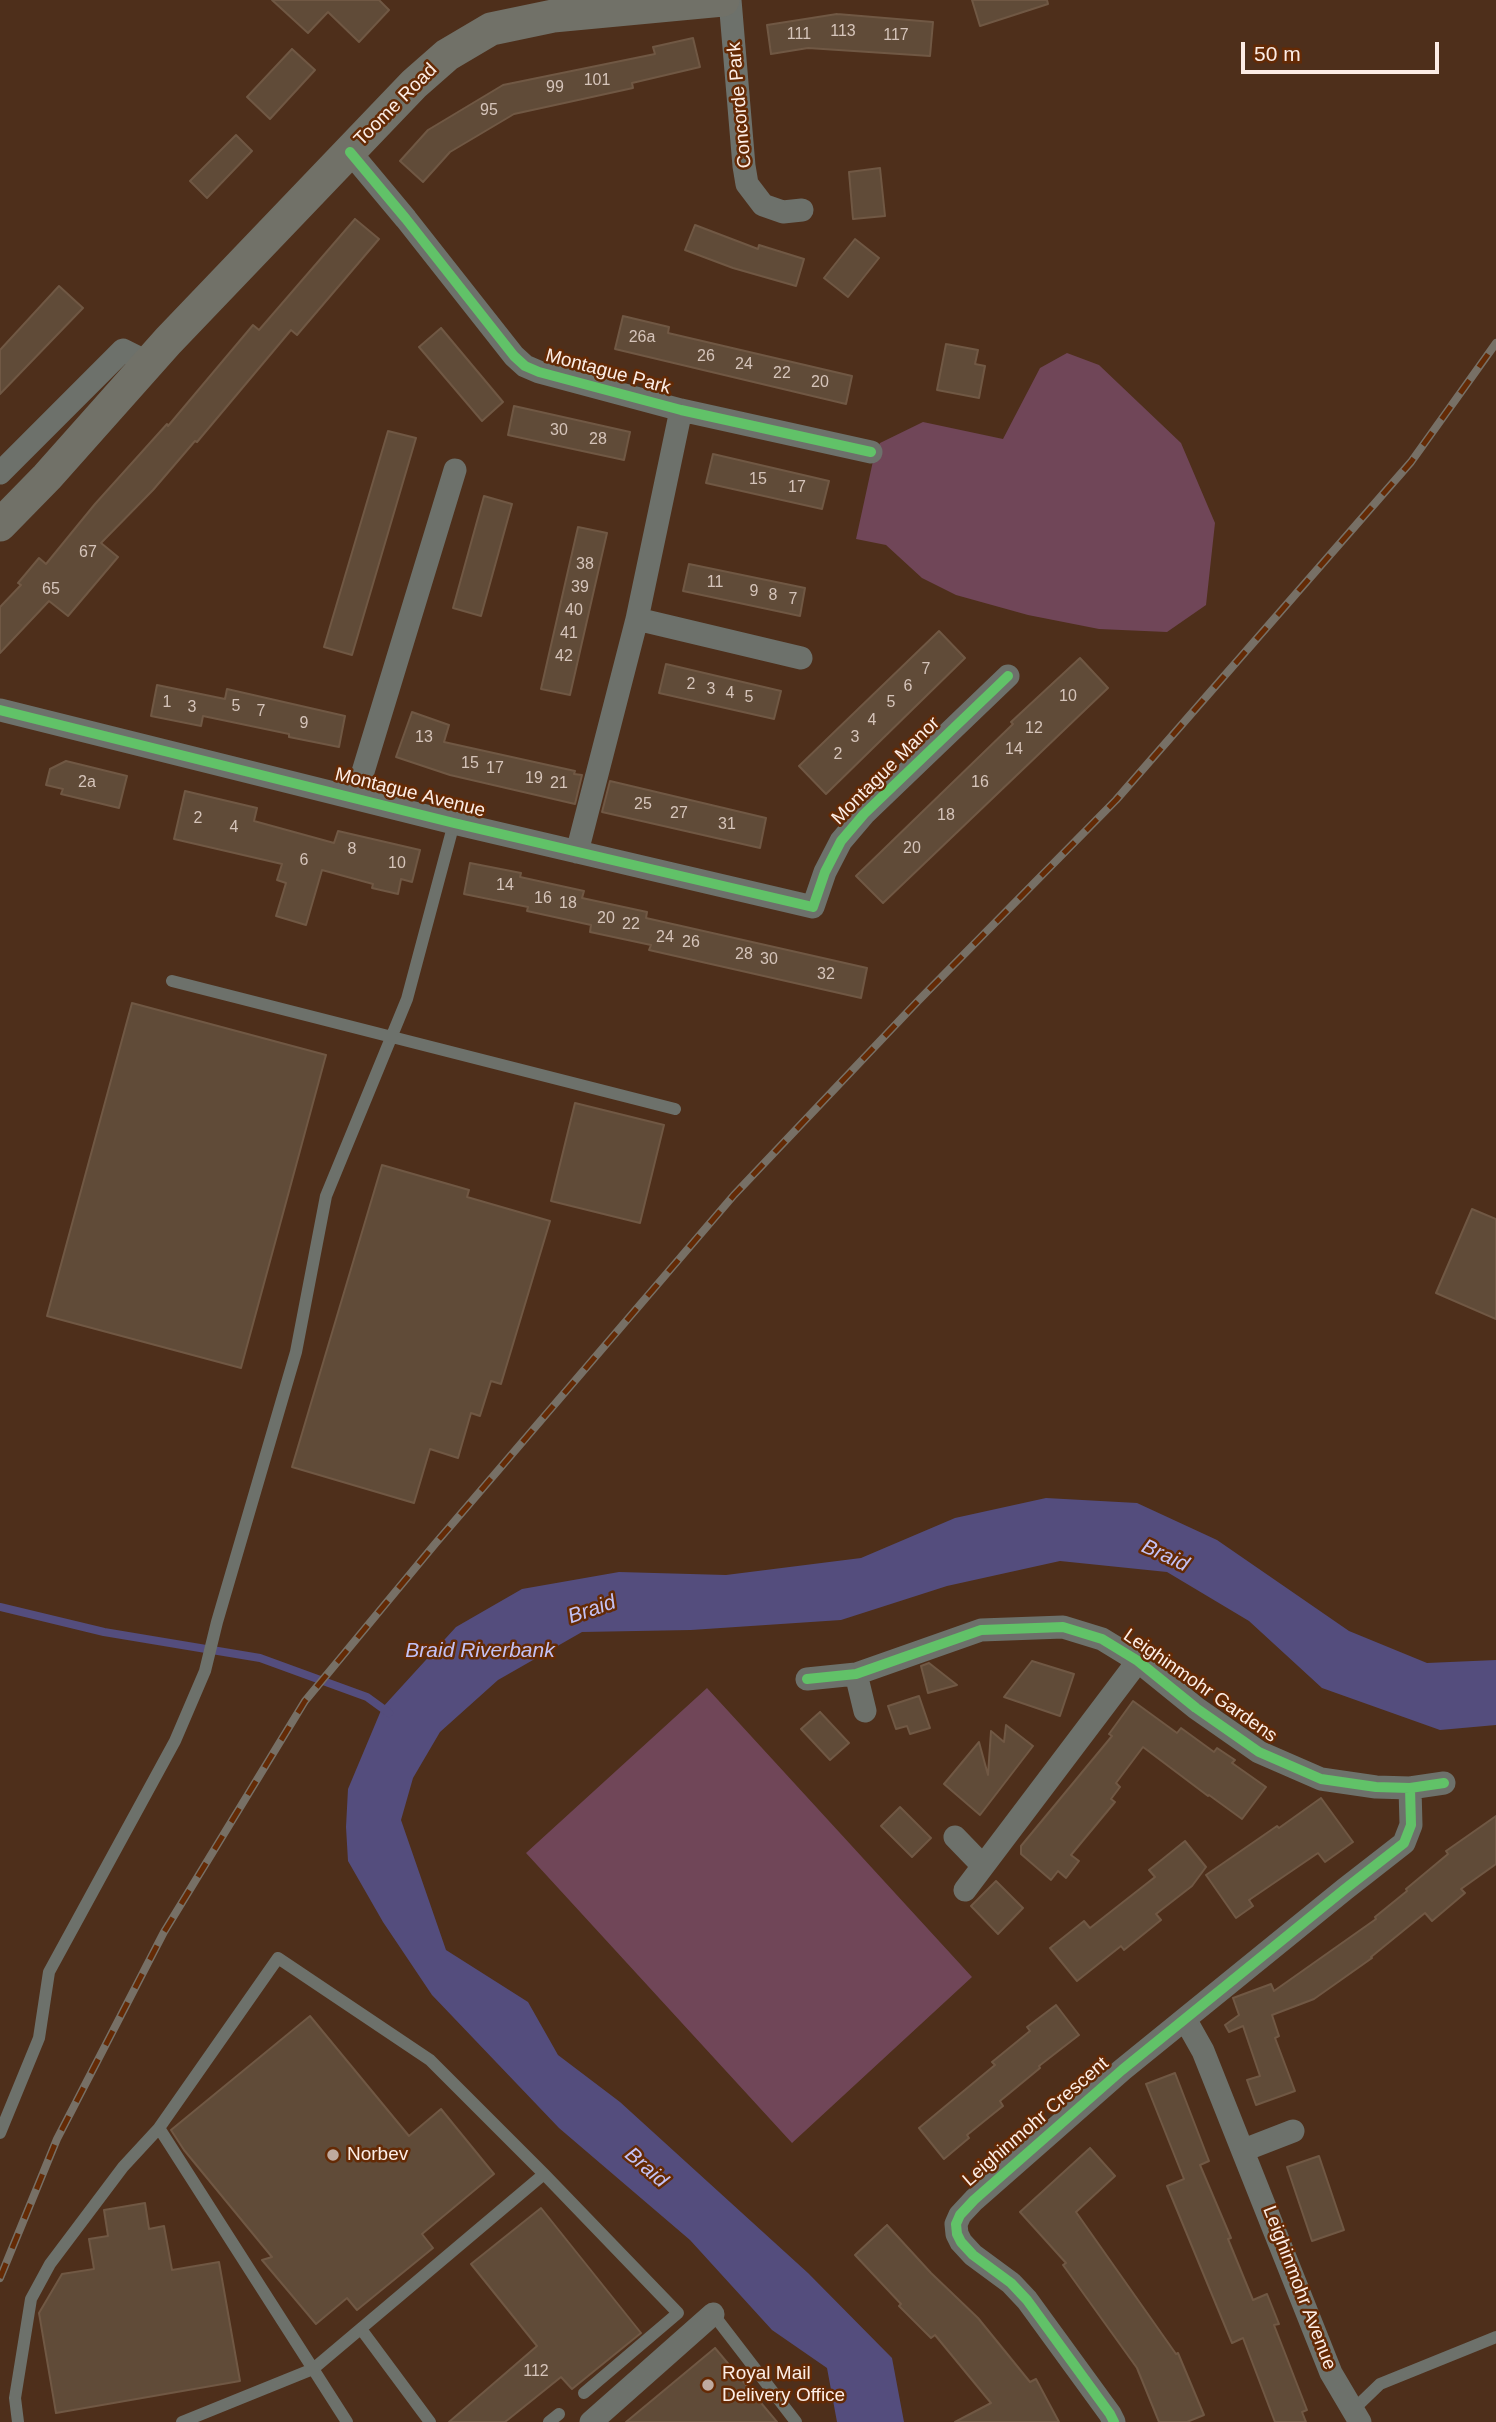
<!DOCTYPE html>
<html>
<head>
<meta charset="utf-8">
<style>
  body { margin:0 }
  #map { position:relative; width:1496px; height:2422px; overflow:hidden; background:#4e2f1b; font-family:Arial,sans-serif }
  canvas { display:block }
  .scale { position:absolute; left:1241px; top:42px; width:198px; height:32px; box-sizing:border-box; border:4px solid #fcede6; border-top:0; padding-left:9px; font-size:21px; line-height:24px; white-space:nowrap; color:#fcede6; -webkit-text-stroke:5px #642a05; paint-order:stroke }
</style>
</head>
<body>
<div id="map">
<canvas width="1496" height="2422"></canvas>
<div class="scale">50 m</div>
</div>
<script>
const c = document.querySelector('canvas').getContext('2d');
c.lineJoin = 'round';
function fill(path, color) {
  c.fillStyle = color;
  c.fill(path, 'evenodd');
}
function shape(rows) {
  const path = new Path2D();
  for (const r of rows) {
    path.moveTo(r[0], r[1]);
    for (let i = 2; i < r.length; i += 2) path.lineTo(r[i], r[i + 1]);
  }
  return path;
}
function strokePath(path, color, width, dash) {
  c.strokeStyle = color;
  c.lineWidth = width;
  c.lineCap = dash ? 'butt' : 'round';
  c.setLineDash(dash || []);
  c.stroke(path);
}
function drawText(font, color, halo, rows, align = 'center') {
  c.font = font + ' Arial,sans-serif';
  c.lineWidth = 5;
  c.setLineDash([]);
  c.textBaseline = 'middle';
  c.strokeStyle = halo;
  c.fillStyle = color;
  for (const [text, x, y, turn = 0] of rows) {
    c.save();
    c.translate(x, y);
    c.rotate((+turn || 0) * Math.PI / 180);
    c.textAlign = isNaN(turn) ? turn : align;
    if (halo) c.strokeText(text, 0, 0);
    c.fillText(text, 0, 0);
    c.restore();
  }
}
const green = shape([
  [1067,353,1099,365,1181,443,1215,523,1206,605,1167,632,1099,629,1028,615,956,595,922,578,886,545,856,539,873,461,880,443,923,422,1003,439,1040,368],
  [707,1688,972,1977,792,2143,526,1853]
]);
const water = shape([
  [1046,1498,1137,1503,1217,1540,1349,1631,1427,1663,1496,1660,1496,1725,1440,1730,1322,1688,1249,1621,1167,1572,1060,1561,947,1586,841,1620,691,1630,582,1632,498,1680,440,1732,413,1778,401,1820,446,1950,528,2002,558,2055,620,2102,808,2273,892,2358,904,2422,837,2422,827,2368,772,2330,690,2240,559,2128,432,1995,383,1922,348,1861,346,1827,348,1789,382,1708,456,1627,522,1589,619,1572,726,1575,861,1558,955,1518]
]);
const stream = shape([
  [0,1607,104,1632,260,1658,367,1697,389,1713]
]);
const building = shape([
  [272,0,379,0,389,10,359,42,328,12,308,33,272,0],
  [972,0,1047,0,1048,4,980,26,972,0],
  [837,14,933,22,930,56,808,48,771,54,767,25,837,14],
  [693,38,700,67,632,83,633,88,514,114,450,152,423,182,400,161,428,130,503,85,655,54,653,47,693,38],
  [292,49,315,70,270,119,247,97,292,49],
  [236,135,252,151,207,198,190,181,236,135],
  [880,168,885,216,853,219,849,172,880,168],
  [355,219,379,239,297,335,291,330,197,442,195,441,153,490,101,543,118,557,68,616,49,601,0,653,0,607,21,585,18,583,39,558,46,564,95,504,167,424,168,426,253,325,259,330,355,219],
  [695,225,758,249,759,245,804,259,796,286,733,268,685,250,695,225],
  [855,239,879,258,848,297,824,278,855,239],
  [59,286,83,308,0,394,0,350,59,286],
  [623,316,669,327,668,333,852,376,846,404,615,349,623,316],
  [441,328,503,402,482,421,419,347,441,328],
  [946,344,978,350,975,364,985,366,979,398,937,390,946,344],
  [514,406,630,432,624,460,508,435,514,406],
  [388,431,416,438,352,655,324,647,388,431],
  [713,454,829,481,822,509,706,483,713,454],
  [484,496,512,504,481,616,453,608,484,496],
  [578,527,607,533,570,695,541,689,578,527],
  [689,564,805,588,800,616,683,591,689,564],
  [939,631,965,658,826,794,799,766,939,631],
  [1080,658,1108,688,883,903,856,876,1013,724,1011,722,1080,658],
  [666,664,781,691,774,719,659,693,666,664],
  [157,685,225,699,227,689,345,716,339,747,289,737,289,734,203,716,201,726,151,716,157,685],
  [412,712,449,725,444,742,575,771,574,774,582,775,575,804,450,775,396,757,412,712],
  [66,761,127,776,119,808,61,794,63,789,46,785,50,769,66,761],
  [610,781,766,818,760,848,602,812,610,781],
  [185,791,257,808,254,821,334,843,338,831,420,850,412,882,401,879,398,894,372,888,373,884,322,870,306,925,276,916,286,883,277,880,282,864,174,839,185,791],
  [470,863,521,873,520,877,584,891,582,898,647,912,646,918,867,968,861,998,649,950,651,945,590,932,591,925,527,911,528,907,464,894,470,863],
  [132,1003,326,1055,241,1368,47,1316,132,1003],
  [575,1103,664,1125,640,1223,551,1201,575,1103],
  [382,1165,469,1190,467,1197,550,1221,501,1384,491,1381,480,1416,471,1413,458,1458,430,1449,414,1503,292,1467,382,1165],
  [1472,1209,1496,1219,1496,1319,1436,1293,1472,1209],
  [1032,1661,1074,1674,1060,1716,1004,1697,1032,1661],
  [929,1663,957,1685,928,1693,921,1666,929,1663],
  [919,1696,930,1728,910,1734,907,1726,896,1729,888,1706,919,1696],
  [1133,1701,1177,1733,1181,1728,1214,1752,1217,1748,1235,1760,1232,1763,1266,1787,1242,1819,1209,1795,1208,1796,1143,1747,1116,1783,1120,1787,1111,1799,1115,1802,1071,1855,1079,1861,1066,1878,1058,1871,1051,1880,1021,1854,1021,1846,1112,1736,1109,1734,1133,1701],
  [820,1712,849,1743,830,1760,801,1729,820,1712],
  [1006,1725,1033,1746,980,1815,944,1784,979,1742,988,1775,991,1731,1004,1742,1006,1725],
  [1321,1798,1353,1842,1325,1862,1318,1853,1249,1900,1253,1906,1236,1918,1206,1875,1277,1826,1279,1828,1321,1798],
  [900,1807,931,1838,912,1857,881,1826,900,1807],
  [1496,1816,1496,1864,1461,1889,1465,1893,1432,1921,1425,1913,1371,1957,1372,1958,1314,1999,1272,2015,1279,2036,1275,2038,1295,2091,1256,2105,1247,2080,1260,2076,1243,2026,1229,2032,1225,2025,1239,2015,1233,1998,1271,1984,1274,1991,1376,1919,1375,1917,1407,1891,1406,1889,1448,1854,1446,1851,1496,1816],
  [1185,1841,1206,1867,1192,1886,1156,1914,1161,1920,1124,1950,1121,1946,1077,1981,1050,1948,1084,1921,1090,1928,1155,1877,1149,1870,1185,1841],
  [996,1881,1023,1908,998,1934,971,1906,996,1881],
  [1056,2005,1079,2035,1039,2066,1040,2068,1000,2101,1003,2106,967,2135,969,2138,944,2159,919,2128,995,2065,992,2062,1030,2031,1027,2027,1056,2005],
  [310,2016,409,2136,441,2109,494,2174,422,2234,433,2248,357,2310,347,2298,316,2324,262,2260,272,2257,184,2150,171,2130,310,2016],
  [1175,2073,1209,2161,1200,2165,1231,2238,1228,2239,1253,2300,1267,2294,1279,2324,1274,2325,1307,2410,1302,2412,1306,2422,1275,2422,1243,2338,1232,2343,1167,2186,1184,2179,1146,2084,1175,2073],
  [1090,2148,1115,2176,1076,2212,1176,2354,1178,2353,1204,2415,1187,2422,1159,2422,1137,2368,1063,2265,1066,2263,1020,2212,1090,2148],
  [1319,2156,1344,2230,1312,2241,1287,2167,1319,2156],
  [145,2203,149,2229,164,2226,172,2270,219,2262,240,2381,56,2413,39,2313,62,2274,94,2269,89,2239,108,2236,104,2210,145,2203],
  [541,2208,641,2333,572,2389,561,2377,505,2422,449,2422,537,2346,471,2264,541,2208],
  [887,2225,931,2273,978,2318,1030,2382,1036,2379,1059,2422,955,2422,991,2403,935,2335,931,2338,899,2306,901,2304,855,2255,887,2225],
  [715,2348,777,2422,626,2422,715,2348]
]);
const service = shape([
  [172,981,675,1109],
  [0,2133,39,2038,49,1972,175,1741,205,1671,217,1622,296,1352,326,1196,407,999,454,823],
  [713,2314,796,2422],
  [361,2329,430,2422],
  [1353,2410,1380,2384,1496,2337],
  [18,2422,15,2398,31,2299,50,2264,123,2167,159,2128],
  [182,2422,313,2369,544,2174],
  [347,2422,159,2128,278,1958,430,2060,544,2174,678,2313,584,2393],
  [549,2422,559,2414]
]);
const minor = shape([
  [730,0,744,166,747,184,763,205,783,212,802,210],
  [350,152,406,219,514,356,525,366,539,372,681,410,871,452],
  [0,473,123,350,149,363],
  [637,619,801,658],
  [0,710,454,823,813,907,825,872,841,841,864,814,1008,676],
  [355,798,455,470],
  [577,852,637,619,681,410],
  [856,1674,865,1711],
  [807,1679,856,1674,981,1630,1063,1627,1102,1639,1138,1661,1196,1708,1259,1752,1321,1779,1376,1787,1410,1788,1444,1783],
  [955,1837,983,1866],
  [965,1890,1138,1661],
  [1185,2019,1203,2051,1331,2373,1360,2422],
  [1244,2150,1293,2131],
  [591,2422,713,2314],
  [1114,2422,1110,2414,1027,2300,1011,2283,973,2255,961,2242,957,2234,956,2224,960,2215,974,2200,1122,2070,1345,1889,1404,1843,1411,1825,1410,1788]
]);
const secondary = shape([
  [0,525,47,477,168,341,414,84,447,55,491,29,553,16,723,0]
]);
const rail = shape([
  [0,2278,57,2139,164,1932,305,1701,435,1544,734,1195,918,1001,1116,800,1411,462,1496,343]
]);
const cycleway = shape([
  [350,152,406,219,514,356,525,366,539,372,681,410,871,452],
  [0,710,454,823,813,907,825,872,841,841,864,814,1008,676],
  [807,1679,856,1674,981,1630,1063,1627,1102,1639,1138,1661,1196,1708,1259,1752,1321,1779,1376,1787,1410,1788,1444,1783],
  [1114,2422,1110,2414,1027,2300,1011,2283,973,2255,961,2242,957,2234,956,2224,960,2215,974,2200,1122,2070,1345,1889,1404,1843,1411,1825,1410,1788]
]);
const markers = [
  [333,2155,7,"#bfaa9f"],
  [708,2385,7,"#bfaa9f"]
];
const numberNames = [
  ["113",843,32],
  ["111",799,35],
  ["117",896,36],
  ["101",597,81],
  ["99",555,88],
  ["95",489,111],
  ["26a",642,338],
  ["26",706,357],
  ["24",744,365],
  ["22",782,374],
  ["20",820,383],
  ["30",559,431],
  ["28",598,440],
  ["15",758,480],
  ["17",797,488],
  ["67",88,553],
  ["38",585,565],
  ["11",715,583],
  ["39",580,588],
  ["65",51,590],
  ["9",754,592],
  ["8",773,596],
  ["7",793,600],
  ["40",574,611],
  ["41",569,634],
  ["42",564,657],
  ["7",926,670],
  ["2",691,685],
  ["6",908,687],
  ["3",711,690],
  ["4",730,694],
  ["10",1068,697],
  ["5",749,698],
  ["1",167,703],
  ["5",891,703],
  ["5",236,707],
  ["3",192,708],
  ["7",261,712],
  ["4",872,721],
  ["9",304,724],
  ["12",1034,729],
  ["13",424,738],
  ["3",855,738],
  ["14",1014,750],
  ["2",838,755],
  ["15",470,764],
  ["17",495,769],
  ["19",534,779],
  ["2a",87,783],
  ["16",980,783],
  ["21",559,784],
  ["25",643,805],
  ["27",679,814],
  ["18",946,816],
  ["2",198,819],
  ["31",727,825],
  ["4",234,828],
  ["20",912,849],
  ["8",352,850],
  ["6",304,861],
  ["10",397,864],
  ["14",505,886],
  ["16",543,899],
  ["18",568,904],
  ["20",606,919],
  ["22",631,925],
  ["24",665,938],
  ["26",691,943],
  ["28",744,955],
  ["30",769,960],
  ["32",826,975],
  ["112",536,2372]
];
const streetNames = [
  ["Toome Road",396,105,-45],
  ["Concorde Park",740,105,-95],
  ["Montague Park",608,372,15],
  ["Montague Manor",886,771,-45],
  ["Montague Avenue",410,793,14],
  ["Leighinmohr Gardens",1200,1686,35],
  ["Leighinmohr Crescent",1036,2122,-41],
  ["Leighinmohr Avenue",1299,2288,69]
];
const poiNames = [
  ["Norbev",347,2155],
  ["Royal Mail",722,2374],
  ["Delivery Office",722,2396]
];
const waterNames = [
  ["Braid",1165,1556,25],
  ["Braid",592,1610,-19],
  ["Braid Riverbank",480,1651],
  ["Braid",646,2168,41]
];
fill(green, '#704658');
fill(water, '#544d7d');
strokePath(stream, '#544d7d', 8);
fill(building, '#604b38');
strokePath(building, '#705844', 2);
strokePath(service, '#6d716b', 12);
strokePath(minor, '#6d716b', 23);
strokePath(secondary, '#717168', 33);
strokePath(rail, '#777066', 8);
strokePath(rail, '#642a05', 5, [16]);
strokePath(cycleway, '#61c268', 10);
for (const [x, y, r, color] of markers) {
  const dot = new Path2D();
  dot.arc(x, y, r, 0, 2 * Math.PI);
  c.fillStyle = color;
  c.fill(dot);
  strokePath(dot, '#642a05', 2.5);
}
drawText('16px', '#d5c4ba', null, numberNames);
drawText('19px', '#fcede6', '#642a05', streetNames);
drawText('19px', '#fcede6', '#642a05', poiNames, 'left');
drawText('italic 21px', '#c4c2f5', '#642a05', waterNames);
</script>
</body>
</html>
